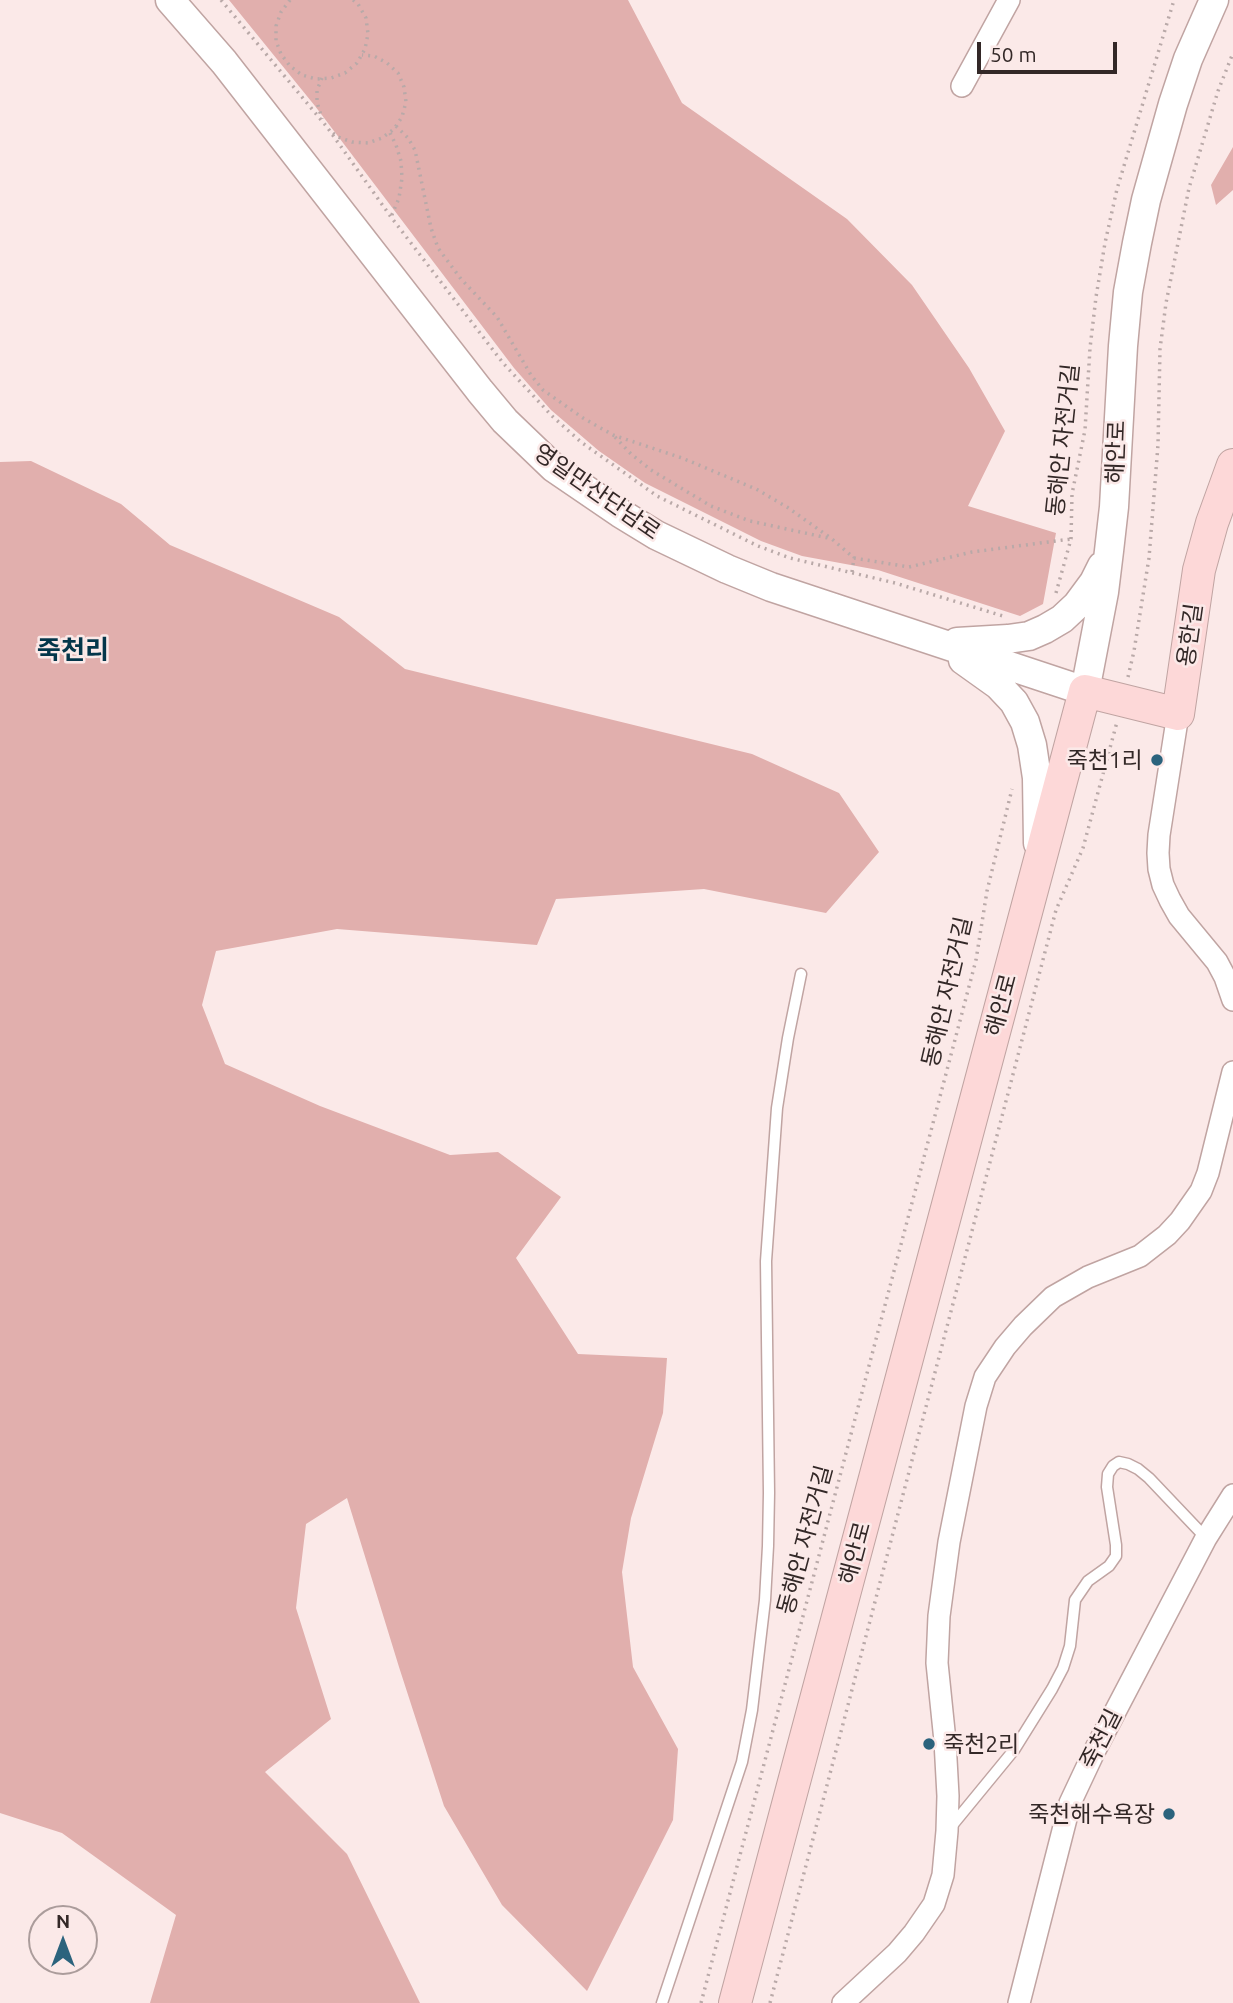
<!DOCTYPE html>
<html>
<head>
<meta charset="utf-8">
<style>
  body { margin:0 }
  #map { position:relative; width:1233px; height:2003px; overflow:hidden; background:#fbe9e8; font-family:Ubuntu,sans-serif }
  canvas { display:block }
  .north { position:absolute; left:28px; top:1905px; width:70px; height:70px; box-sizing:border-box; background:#fbe9e8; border:2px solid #ab9c9b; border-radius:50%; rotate:0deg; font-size:19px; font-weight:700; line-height:28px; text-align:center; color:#332827 }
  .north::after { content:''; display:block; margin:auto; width:24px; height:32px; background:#2b637d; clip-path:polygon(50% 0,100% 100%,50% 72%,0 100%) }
  .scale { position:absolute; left:977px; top:42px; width:140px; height:32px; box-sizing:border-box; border:4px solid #332827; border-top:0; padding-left:9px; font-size:21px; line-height:24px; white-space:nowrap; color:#332827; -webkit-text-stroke:5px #fbe9e8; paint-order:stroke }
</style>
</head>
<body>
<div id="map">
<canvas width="1233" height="2003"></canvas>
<div class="north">N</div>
<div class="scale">50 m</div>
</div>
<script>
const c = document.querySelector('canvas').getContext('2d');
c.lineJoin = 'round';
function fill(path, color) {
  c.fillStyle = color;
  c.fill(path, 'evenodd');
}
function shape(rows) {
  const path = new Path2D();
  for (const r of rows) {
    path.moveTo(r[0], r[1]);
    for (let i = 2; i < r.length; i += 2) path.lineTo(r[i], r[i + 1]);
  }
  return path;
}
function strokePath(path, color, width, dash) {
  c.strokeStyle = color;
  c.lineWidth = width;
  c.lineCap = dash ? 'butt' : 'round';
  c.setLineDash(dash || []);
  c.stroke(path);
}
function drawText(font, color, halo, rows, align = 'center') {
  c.font = font + ' Ubuntu,"Noto Sans KR",sans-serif';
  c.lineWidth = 5;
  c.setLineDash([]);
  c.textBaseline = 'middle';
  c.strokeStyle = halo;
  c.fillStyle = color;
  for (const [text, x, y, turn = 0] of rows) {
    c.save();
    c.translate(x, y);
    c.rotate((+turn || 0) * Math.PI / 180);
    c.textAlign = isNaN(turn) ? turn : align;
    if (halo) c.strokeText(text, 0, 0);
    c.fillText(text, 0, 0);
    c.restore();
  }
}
const green = shape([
  [229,0,628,0,682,103,847,219,912,285,969,368,1005,431,968,506,1056,533,1043,604,1020,616,878,570,802,556,761,541,645,483,599,451,551,410,514,368,315,106],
  [1233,147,1233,190,1216,205,1211,185],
  [31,461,121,504,170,545,339,617,405,669,752,754,839,793,879,852,826,913,704,889,556,899,537,945,337,929,216,951,202,1005,225,1064,320,1106,450,1155,498,1152,561,1197,516,1258,578,1354,667,1358,663,1413,631,1518,622,1572,633,1667,678,1749,673,1820,587,1991,502,1905,444,1806,399,1667,347,1498,306,1524,296,1608,331,1719,265,1772,347,1854,420,2003,150,2003,176,1915,62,1833,0,1813,0,462]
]);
const path = shape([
  [221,0,327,127,391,217,503,363,552,416,581,442,657,496,758,546,790,558,895,583,1003,616],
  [290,0,281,12,276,26,276,41,281,54,290,66,302,75,316,79,331,78,345,73,357,63,365,49,368,34,366,18,358,4,353,0],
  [322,78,317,90,317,102,322,119],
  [396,126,408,138,415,150,431,228,438,248,461,279,497,317,531,375,543,390,583,418,613,435,682,458,756,489,787,507,832,539,854,558],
  [333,133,338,137,352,142,368,143,382,138,394,129,402,117,406,102,404,87,398,73,387,63,374,56,362,55],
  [390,133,396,145,401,161,402,178,399,198,391,217],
  [615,437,631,454,651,470,711,506,750,521,828,538],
  [852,572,854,558,909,567,972,552,1071,539],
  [1056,593,1071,539,1072,494,1085,430,1090,348,1096,297,1105,243,1117,189,1174,0],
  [1128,677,1134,651,1149,558,1158,445,1160,349,1166,303,1189,188,1218,91,1233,53],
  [701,2003,976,960,987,891,1012,789],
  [770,2003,1056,910,1083,848,1117,722]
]);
const service = shape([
  [950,1828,1014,1750,1052,1689,1063,1668,1070,1646,1075,1600,1088,1581,1109,1566,1116,1556,1116,1545,1107,1487,1108,1474,1113,1466,1119,1462,1128,1464,1138,1469,1149,1478,1206,1538],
  [662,2003,742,1762,752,1710,765,1600,768,1546,769,1493,766,1261,777,1108,788,1038,801,974]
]);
const minor = shape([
  [962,86,1009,0],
  [1178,714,1159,835,1158,853,1159,869,1163,885,1170,900,1179,916,1217,962,1225,977,1233,1000],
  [843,2003,897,1953,914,1933,934,1904,943,1875,947,1831,948,1796,945,1741,937,1663,939,1616,949,1542,976,1406,985,1377,1005,1347,1023,1326,1053,1297,1088,1277,1140,1256,1167,1235,1180,1221,1201,1191,1208,1173,1233,1072],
  [1019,2003,1070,1803,1094,1752,1206,1538,1233,1495]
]);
const tertiary = shape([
  [170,0,224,62,480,391,505,421,554,468,620,513,656,535,727,569,771,587,1085,691,1104,592,1109,551,1114,507,1123,346,1128,292,1137,243,1146,200,1173,104,1188,59,1214,0],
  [957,642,1008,639,1029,636,1045,629,1062,619,1077,605,1094,582,1102,566],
  [963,660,998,685,1014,702,1025,722,1032,745,1037,778,1038,843]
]);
const secondary = shape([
  [735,2003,1085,691,1178,714,1199,570,1212,523,1233,465]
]);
const markers = [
  [1157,760,7,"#2b637d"],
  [929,1744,7,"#2b637d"],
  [1169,1814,7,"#2b637d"]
];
const streetNames = [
  ["동해안 자전거길",1063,440,-84],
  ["해안로",1116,452,-88],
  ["영일만산단남로",597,492,35],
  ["용한길",1190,635,-82],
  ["동해안 자전거길",947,992,-77],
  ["해안로",1001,1005,-75],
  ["동해안 자전거길",805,1540,-75],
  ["해안로",855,1553,-75],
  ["죽천길",1101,1739,-63]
];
const poiNames = [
  ["죽천1리",1143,760],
  ["죽천2리",943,1744,"left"],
  ["죽천해수욕장",1155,1814]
];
const quarterNames = [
  ["죽천리",73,650]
];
fill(green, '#e1afad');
strokePath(service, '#c0a4a2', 13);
strokePath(minor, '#c0a4a2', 24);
strokePath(tertiary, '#c0a4a2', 31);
strokePath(secondary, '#c0a4a2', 34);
strokePath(path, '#b9a9a8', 3.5, [2, 5]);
strokePath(service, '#fff', 10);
strokePath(minor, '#fff', 21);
strokePath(tertiary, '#fff', 28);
strokePath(secondary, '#fdd8d8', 32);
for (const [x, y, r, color] of markers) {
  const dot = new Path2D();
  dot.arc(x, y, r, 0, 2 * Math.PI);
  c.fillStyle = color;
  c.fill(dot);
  strokePath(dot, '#fbe9e8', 2.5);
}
drawText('23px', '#332827', '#fbe9e8', streetNames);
drawText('23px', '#332827', '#fbe9e8', poiNames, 'right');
drawText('bold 26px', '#04364a', '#fbe9e8', quarterNames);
</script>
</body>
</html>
